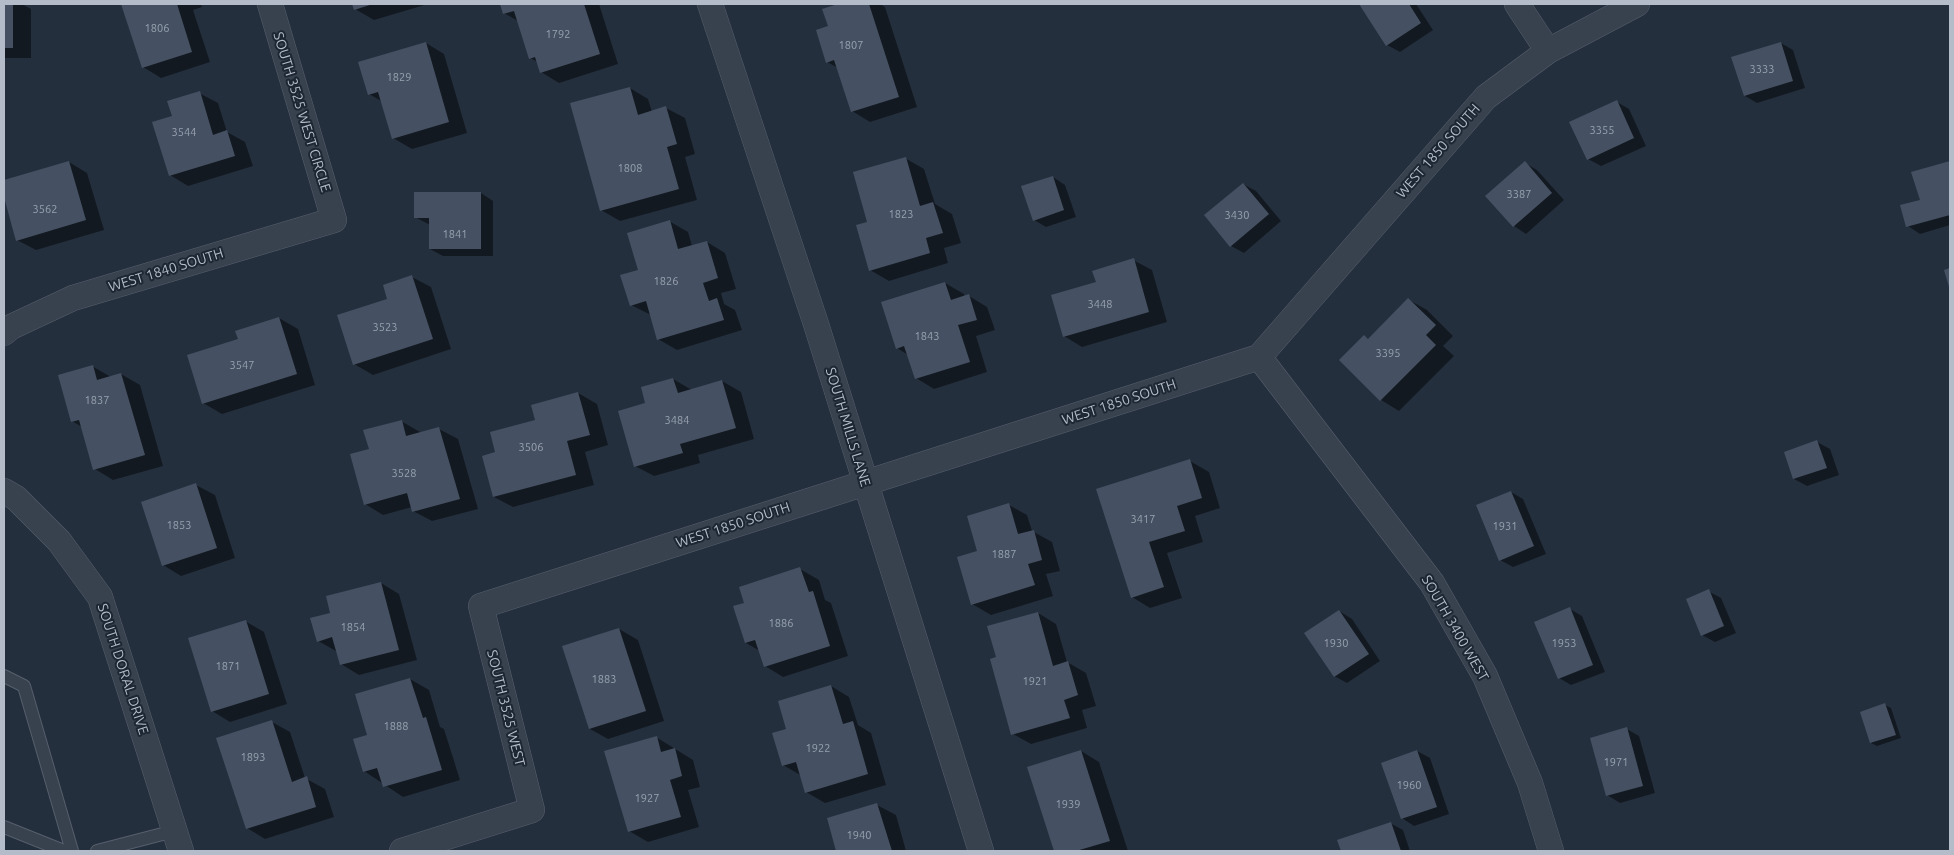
<!DOCTYPE html>
<html>
<head>
<meta charset="utf-8">
<style>
  body { margin:0 }
  #map { position:relative; width:1954px; height:855px; overflow:hidden; background:#242f3e; font-family:Ubuntu,sans-serif }
  canvas { display:block }
  .frame { position:absolute; inset:0; border:5px solid #b4bcc9; pointer-events:none }
</style>
</head>
<body>
<div id="map">
<canvas width="1954" height="855"></canvas>
<div class="frame"></div>
</div>
<script>
const c = document.querySelector('canvas').getContext('2d');
c.lineJoin = 'round';
function fill(path, color) {
  c.fillStyle = color;
  c.fill(path, 'evenodd');
}
function shape(rows) {
  const path = new Path2D();
  for (const r of rows) {
    path.moveTo(r[0], r[1]);
    for (let i = 2; i < r.length; i += 2) path.lineTo(r[i], r[i + 1]);
  }
  return path;
}
function strokePath(path, color, width, dash) {
  c.strokeStyle = color;
  c.lineWidth = width;
  c.lineCap = dash ? 'butt' : 'round';
  c.setLineDash(dash || []);
  c.stroke(path);
}
function drawText(font, color, halo, rows, align = 'center') {
  c.font = font + ' Ubuntu,sans-serif';
  c.lineWidth = 4;
  c.setLineDash([]);
  c.textBaseline = 'middle';
  c.strokeStyle = halo;
  c.fillStyle = color;
  for (const [text, x, y, turn = 0] of rows) {
    c.save();
    c.translate(x, y);
    c.rotate((+turn || 0) * Math.PI / 180);
    c.textAlign = isNaN(turn) ? turn : align;
    if (halo) c.strokeText(text, 0, 0);
    c.fillText(text, 0, 0);
    c.restore();
  }
}
const shadow = shape([
  [4,4,22,4,31,9,31,58,4,58],
  [122,4,201,4,202,7,193,10,210,62,161,78,143,67],
  [354,4,428,4,374,20,355,9],
  [501,4,599,4,618,64,559,83,541,72,538,62,530,58,518,21,504,13],
  [843,4,880,4,885,7,917,107,870,122,852,111,838,68,827,62,829,27,824,10],
  [1361,4,1416,4,1433,30,1400,52,1387,45],
  [426,43,444,54,467,133,412,149,393,138,383,102,369,94],
  [1781,43,1793,50,1805,88,1757,103,1745,96],
  [630,88,648,99,652,112,666,108,685,118,695,154,685,157,697,200,620,221,601,210],
  [199,93,218,103,227,132,245,142,253,166,188,186,170,175,173,116],
  [1617,102,1629,109,1646,146,1601,166,1588,159],
  [905,158,924,169,935,204,952,214,961,243,944,248,948,263,889,281,870,270,869,223],
  [69,162,87,173,104,230,36,250,17,240,4,193,4,181],
  [1950,162,1950,225,1920,234,1908,226,1921,201,1913,173],
  [1525,163,1537,170,1564,200,1526,234,1514,226,1487,196],
  [1053,177,1065,185,1076,217,1046,227,1034,220],
  [1243,184,1256,191,1281,221,1244,253,1231,246],
  [481,193,493,201,493,256,443,256,430,249,430,225,415,217],
  [669,221,688,232,692,246,707,242,725,253,736,289,721,293,724,304,735,310,742,330,677,350,658,339,651,315,631,305,640,271],
  [1133,260,1152,270,1167,322,1082,347,1064,336,1097,283],
  [412,277,431,287,451,349,373,375,354,364],
  [945,283,964,294,965,297,969,296,987,307,995,330,976,336,987,372,934,389,916,378,908,355,897,348],
  [1409,300,1427,310,1453,336,1443,346,1454,356,1399,411,1381,400,1364,337,1369,339],
  [279,318,298,329,315,385,222,414,203,403],
  [92,366,111,377,121,374,140,385,163,466,113,480,95,469,82,427,72,421],
  [673,379,692,390,722,381,741,392,754,439,698,455,700,463,654,476,635,466,647,404],
  [578,393,597,404,608,445,585,452,594,485,513,507,494,497,497,453,536,421],
  [401,421,420,432,421,434,439,429,458,439,478,509,432,521,413,511,412,507,383,515,365,504,370,449],
  [1817,442,1830,449,1839,475,1807,486,1794,479],
  [1190,461,1209,472,1220,508,1195,516,1203,542,1167,553,1182,598,1150,608,1132,597,1098,490],
  [196,485,215,495,235,558,181,576,163,565],
  [1511,492,1523,499,1546,554,1513,567,1500,560],
  [1009,505,1027,515,1032,531,1052,542,1060,571,1046,574,1053,596,991,615,972,604,978,552],
  [800,569,819,580,825,600,831,603,848,656,783,677,765,666,760,651,746,643,746,604],
  [381,583,399,594,417,660,359,675,341,664,336,651,318,641,332,613],
  [1708,591,1721,598,1736,633,1715,642,1702,635],
  [1570,609,1582,616,1605,672,1571,685,1559,678],
  [1339,611,1352,619,1380,661,1347,683,1334,676],
  [1038,613,1056,624,1067,662,1086,673,1096,706,1082,710,1087,728,1031,744,1013,734,998,658],
  [245,621,264,632,287,704,230,722,212,711],
  [619,629,638,640,664,721,608,739,590,729],
  [410,679,429,690,440,727,444,729,460,780,403,797,364,771,368,736],
  [831,686,849,697,858,725,871,733,886,785,825,803,806,792,802,776,783,765,788,730],
  [1885,705,1891,708,1901,738,1877,746,1871,743],
  [272,722,290,732,305,778,325,789,334,817,265,839,247,828],
  [1627,729,1639,736,1655,793,1620,803,1607,795],
  [656,737,693,760,700,787,688,790,699,827,648,842,629,831],
  [1081,751,1099,762,1128,851,1055,851,1029,767],
  [1417,751,1430,758,1449,814,1414,826,1402,818],
  [877,805,896,815,906,851,838,851,828,819],
  [1390,823,1403,830,1410,851,1342,851,1338,841]
]);
const building = shape([
  [4,4,13,4,13,48,4,48],
  [121,4,177,4,192,52,142,68],
  [352,4,373,4,354,10],
  [500,4,584,4,600,54,540,73,535,57,529,59,514,11,503,14],
  [838,4,869,4,899,97,851,112,834,60,826,63,816,30,828,26,822,9],
  [1359,4,1409,4,1421,23,1386,46],
  [426,42,449,122,392,139,378,92,368,95,358,62],
  [1781,42,1793,81,1744,96,1731,57],
  [630,87,638,115,666,106,677,144,667,147,679,189,600,211,570,103],
  [200,91,213,135,227,130,235,156,169,176,152,122,172,116,167,101],
  [1617,100,1634,138,1587,160,1569,122],
  [906,157,920,206,933,202,943,233,926,238,930,253,869,271,856,225,867,222,853,172],
  [69,161,86,220,16,241,4,197,4,180],
  [1525,161,1552,193,1513,227,1485,196],
  [1950,161,1950,215,1906,227,1900,205,1920,200,1911,172],
  [1053,176,1064,210,1033,221,1021,186],
  [1243,183,1269,214,1230,247,1204,215],
  [414,192,481,192,481,249,429,249,429,218,414,218],
  [670,220,678,249,707,241,718,278,703,283,709,301,717,298,724,320,657,340,646,301,630,306,620,275,638,270,627,233],
  [1134,258,1149,312,1063,337,1051,295,1096,282,1092,271],
  [1950,268,1950,290,1944,270],
  [412,275,433,339,353,365,337,315,387,299,383,285],
  [945,282,951,300,969,294,977,320,958,325,970,362,915,379,904,346,896,349,881,302],
  [1408,298,1436,325,1426,335,1436,345,1380,401,1339,360,1364,335,1368,339],
  [279,317,297,374,202,404,187,355,238,339,235,331],
  [93,365,97,380,121,373,145,455,93,470,79,420,71,422,58,375],
  [673,378,678,393,722,380,736,428,680,444,683,453,634,467,618,411,645,403,641,387],
  [578,392,590,435,567,441,576,475,493,497,482,456,495,452,490,432,535,420,531,405],
  [402,420,406,436,439,427,460,499,412,512,407,493,364,505,350,454,369,449,363,430],
  [1817,440,1827,468,1793,479,1784,452],
  [1190,459,1202,498,1177,506,1185,531,1149,542,1164,587,1131,598,1096,489],
  [196,483,217,548,162,566,141,502],
  [1511,491,1534,546,1499,561,1476,505],
  [1009,503,1018,534,1034,530,1042,560,1028,564,1035,585,971,605,957,557,977,551,967,516],
  [800,567,809,592,813,591,830,646,764,667,755,640,745,643,733,606,744,603,739,587],
  [381,582,399,650,340,665,332,637,317,642,310,618,330,613,326,596],
  [1709,589,1724,626,1701,636,1686,599],
  [1570,607,1593,665,1558,679,1534,622],
  [1339,610,1369,654,1334,677,1304,633],
  [1038,612,1053,666,1068,661,1078,695,1064,700,1070,718,1011,735,990,659,996,657,987,626],
  [246,620,269,694,211,712,188,638],
  [619,628,646,711,589,729,562,646],
  [410,678,423,718,426,717,442,770,383,787,377,768,363,772,353,739,367,735,355,694],
  [831,685,843,724,853,721,868,774,805,793,796,762,782,766,772,733,786,729,778,701],
  [1885,703,1896,735,1870,743,1860,712],
  [272,720,292,782,307,776,316,807,246,829,216,738],
  [1627,727,1643,786,1606,796,1590,738],
  [657,736,661,752,675,748,682,776,670,780,681,817,628,832,604,751],
  [1081,750,1110,841,1076,851,1054,851,1027,767],
  [1417,750,1437,807,1401,819,1381,763],
  [877,803,892,851,836,851,827,818],
  [1391,822,1401,851,1341,851,1337,840]
]);
const service = shape([
  [4,676,24,686,72,851],
  [4,827,64,851],
  [97,851,174,831]
]);
const minor = shape([
  [710,4,816,324,981,851],
  [1517,4,1548,51],
  [4,333,11,327,73,298,334,220,270,4],
  [1259,357,1432,583,1485,676,1530,783,1551,851],
  [4,491,16,498,59,541,100,597,181,851],
  [402,851,532,810,481,606,1259,357,1486,97,1548,51,1637,4]
]);
const numberNames = [
  ["1806",157,28],
  ["1792",558,34],
  ["1807",851,45],
  ["3333",1762,69],
  ["1829",399,77],
  ["3355",1602,130],
  ["3544",184,132],
  ["1808",630,168],
  ["3387",1519,194],
  ["3562",45,209],
  ["1823",901,214],
  ["3430",1237,215],
  ["1841",455,234],
  ["1826",666,281],
  ["3448",1100,304],
  ["3523",385,327],
  ["1843",927,336],
  ["3395",1388,353],
  ["3547",242,365],
  ["1837",97,400],
  ["3484",677,420],
  ["3506",531,447],
  ["3528",404,473],
  ["3417",1143,519],
  ["1853",179,525],
  ["1931",1505,526],
  ["1887",1004,554],
  ["1886",781,623],
  ["1854",353,627],
  ["1930",1336,643],
  ["1953",1564,643],
  ["1871",228,666],
  ["1883",604,679],
  ["1921",1035,681],
  ["1888",396,726],
  ["1922",818,748],
  ["1893",253,757],
  ["1971",1616,762],
  ["1960",1409,785],
  ["1927",647,798],
  ["1939",1068,804],
  ["1940",859,835]
];
const streetNames = [
  ["SOUTH 3525 WEST CIRCLE",302,112,73],
  ["WEST 1850 SOUTH",1438,151,-49],
  ["WEST 1840 SOUTH",166,270,-17],
  ["WEST 1850 SOUTH",1119,402,-18],
  ["SOUTH MILLS LANE",848,427,73],
  ["WEST 1850 SOUTH",733,525,-18],
  ["SOUTH 3400 WEST",1455,628,60],
  ["SOUTH DORAL DRIVE",123,669,72],
  ["SOUTH 3525 WEST",506,708,76]
];
fill(shadow, '#0007');
fill(building, '#455162');
strokePath(service, '#565f6c', 14);
strokePath(minor, '#565f6c', 26);
strokePath(service, '#38414e', 12);
strokePath(minor, '#38414e', 25);
drawText('11px', '#98a1af', null, numberNames);
drawText('14px', '#b4bcc9', '#1d2633', streetNames);
</script>
</body>
</html>
